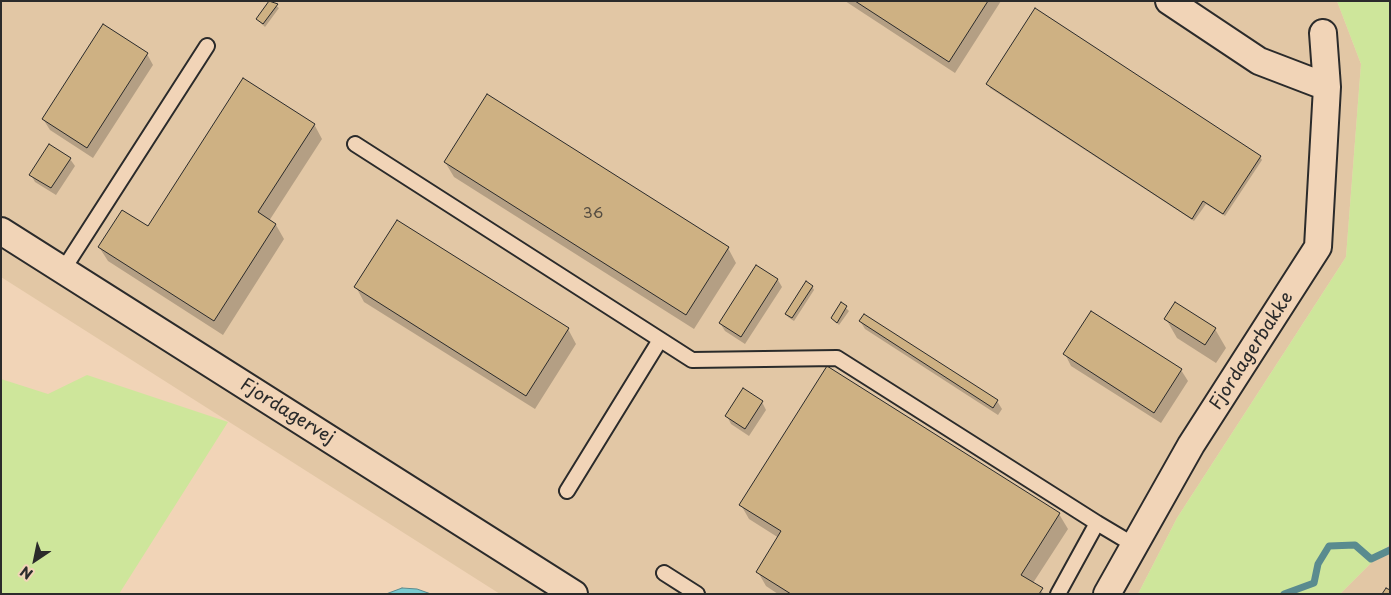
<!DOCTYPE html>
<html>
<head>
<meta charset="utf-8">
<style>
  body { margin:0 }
  #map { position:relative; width:1391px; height:595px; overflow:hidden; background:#f1d4b7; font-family:"Playpen Sans",sans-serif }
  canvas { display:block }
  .frame { position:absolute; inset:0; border:2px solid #2b2b2b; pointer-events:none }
  .north { position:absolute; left:10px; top:535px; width:50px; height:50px; -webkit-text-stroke:4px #f1d4b7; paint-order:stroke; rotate:214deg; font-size:14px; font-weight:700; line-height:20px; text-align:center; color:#2b2b2b }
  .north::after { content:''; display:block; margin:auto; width:18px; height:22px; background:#2b2b2b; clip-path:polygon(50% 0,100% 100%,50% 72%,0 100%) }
</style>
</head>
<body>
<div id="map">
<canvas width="1391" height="595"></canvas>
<div class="frame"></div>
<div class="north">N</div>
</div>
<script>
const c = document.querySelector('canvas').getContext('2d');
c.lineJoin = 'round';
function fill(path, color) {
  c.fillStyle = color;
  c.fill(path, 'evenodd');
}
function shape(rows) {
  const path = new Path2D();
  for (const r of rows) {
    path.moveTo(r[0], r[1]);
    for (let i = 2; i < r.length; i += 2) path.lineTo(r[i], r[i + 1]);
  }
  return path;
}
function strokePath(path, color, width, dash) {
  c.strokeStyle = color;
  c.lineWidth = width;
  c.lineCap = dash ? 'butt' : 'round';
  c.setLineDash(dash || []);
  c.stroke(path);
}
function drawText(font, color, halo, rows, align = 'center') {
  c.font = font + ' "Playpen Sans",sans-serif';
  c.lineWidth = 5;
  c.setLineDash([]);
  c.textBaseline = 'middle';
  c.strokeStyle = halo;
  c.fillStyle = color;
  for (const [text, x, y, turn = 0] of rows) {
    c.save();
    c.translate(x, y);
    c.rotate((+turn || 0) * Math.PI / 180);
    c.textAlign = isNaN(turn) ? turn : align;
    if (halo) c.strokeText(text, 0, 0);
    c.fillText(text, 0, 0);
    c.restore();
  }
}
const built = shape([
  [1,1,1337,1,1361,64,1346,257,1177,518,1138,594,500,594,1,277],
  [1390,544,1390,594,1335,594,1341,593]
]);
const green = shape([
  [1337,1,1390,1,1390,544,1341,593,1138,594,1177,518,1346,257,1361,64],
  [87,375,228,422,119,594,1,594,1,379,48,394]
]);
const water = shape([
  [402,588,417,589,431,594,386,594,402,588]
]);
const shadow = shape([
  [270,1,279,8,265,27,257,19],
  [845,1,1001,1,955,73],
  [147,54,153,65,93,158,50,130,43,119],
  [988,84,1260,157,1262,160,1225,216,1206,204,1194,221,990,88],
  [314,124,322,139,269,221,276,225,284,239,223,335,108,261,99,247,148,228],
  [70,159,75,166,56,195,35,182,31,175],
  [445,162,728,248,736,263,694,329,454,177],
  [778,280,782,287,745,344,725,331,720,323],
  [812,286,814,290,794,321,788,317,786,314],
  [356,287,568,329,576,344,535,409,364,302],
  [842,304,849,311,839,325,832,318],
  [864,316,997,401,1002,409,998,415,865,329,860,321],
  [1166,319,1215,329,1226,348,1216,363,1177,338],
  [1065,354,1181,370,1188,381,1161,423,1071,366],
  [828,368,1059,514,1068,529,1033,583,1044,594,778,594,766,586,758,572,779,538,749,519,741,505],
  [762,402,766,410,749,436,731,424,727,416]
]);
const stream = shape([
  [1284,594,1314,583,1318,564,1329,546,1355,545,1371,559,1390,550]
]);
const building = shape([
  [269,1,278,4,263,24,256,19,269,1],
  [855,1,988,1,949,62,855,1],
  [1035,8,1261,156,1223,214,1203,201,1192,219,986,84,1035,8],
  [103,24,148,53,87,148,42,119,103,24],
  [243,78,315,124,258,212,276,224,214,321,98,247,122,210,148,226,243,78],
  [487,94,729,247,686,315,444,162,487,94],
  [49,144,71,158,51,188,29,175,49,144],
  [397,220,569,328,526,396,354,287,397,220],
  [756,265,778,279,741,337,719,323,756,265],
  [806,281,813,286,792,318,785,314,806,281],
  [841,302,847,306,837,323,831,318,841,302],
  [1175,302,1216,328,1205,345,1164,319,1175,302],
  [1091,311,1182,369,1154,413,1063,354,1091,311],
  [864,314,998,400,993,408,859,321,864,314],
  [827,366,1060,513,1021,575,1043,588,1039,594,791,594,756,572,781,531,739,505,827,366],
  [743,388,763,401,745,429,725,416,743,388],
  [1386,588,1390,590,1390,594,1382,594,1386,588]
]);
const lane = shape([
  [355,144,692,360,837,358,1097,523],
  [63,270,207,46],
  [567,491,660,340],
  [664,573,697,594],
  [1058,594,1097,523,1134,545]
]);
const street = shape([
  [1169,1,1259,61,1327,87],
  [1,231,574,594],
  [1107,594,1191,445,1318,247,1327,87,1323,33]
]);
const numberNames = [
  ["36",593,214]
];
const streetNames = [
  ["Fjordagerbakke",1252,351,-57],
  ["Fjordagervej",287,412,32]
];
fill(built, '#e2c7a5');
fill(green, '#cee69b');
fill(water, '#7acbd1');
strokePath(water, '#5a8b8f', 1);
fill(shadow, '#0003');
strokePath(stream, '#5a8b8f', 7);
fill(building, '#ceb183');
strokePath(building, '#2b2b2b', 1);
strokePath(lane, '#2b2b2b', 18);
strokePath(street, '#2b2b2b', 30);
strokePath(lane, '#f1d4b7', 14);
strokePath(street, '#f1d4b7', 26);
drawText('15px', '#544c41', null, numberNames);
drawText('18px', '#2b2b2b', '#f1d4b7', streetNames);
</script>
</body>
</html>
